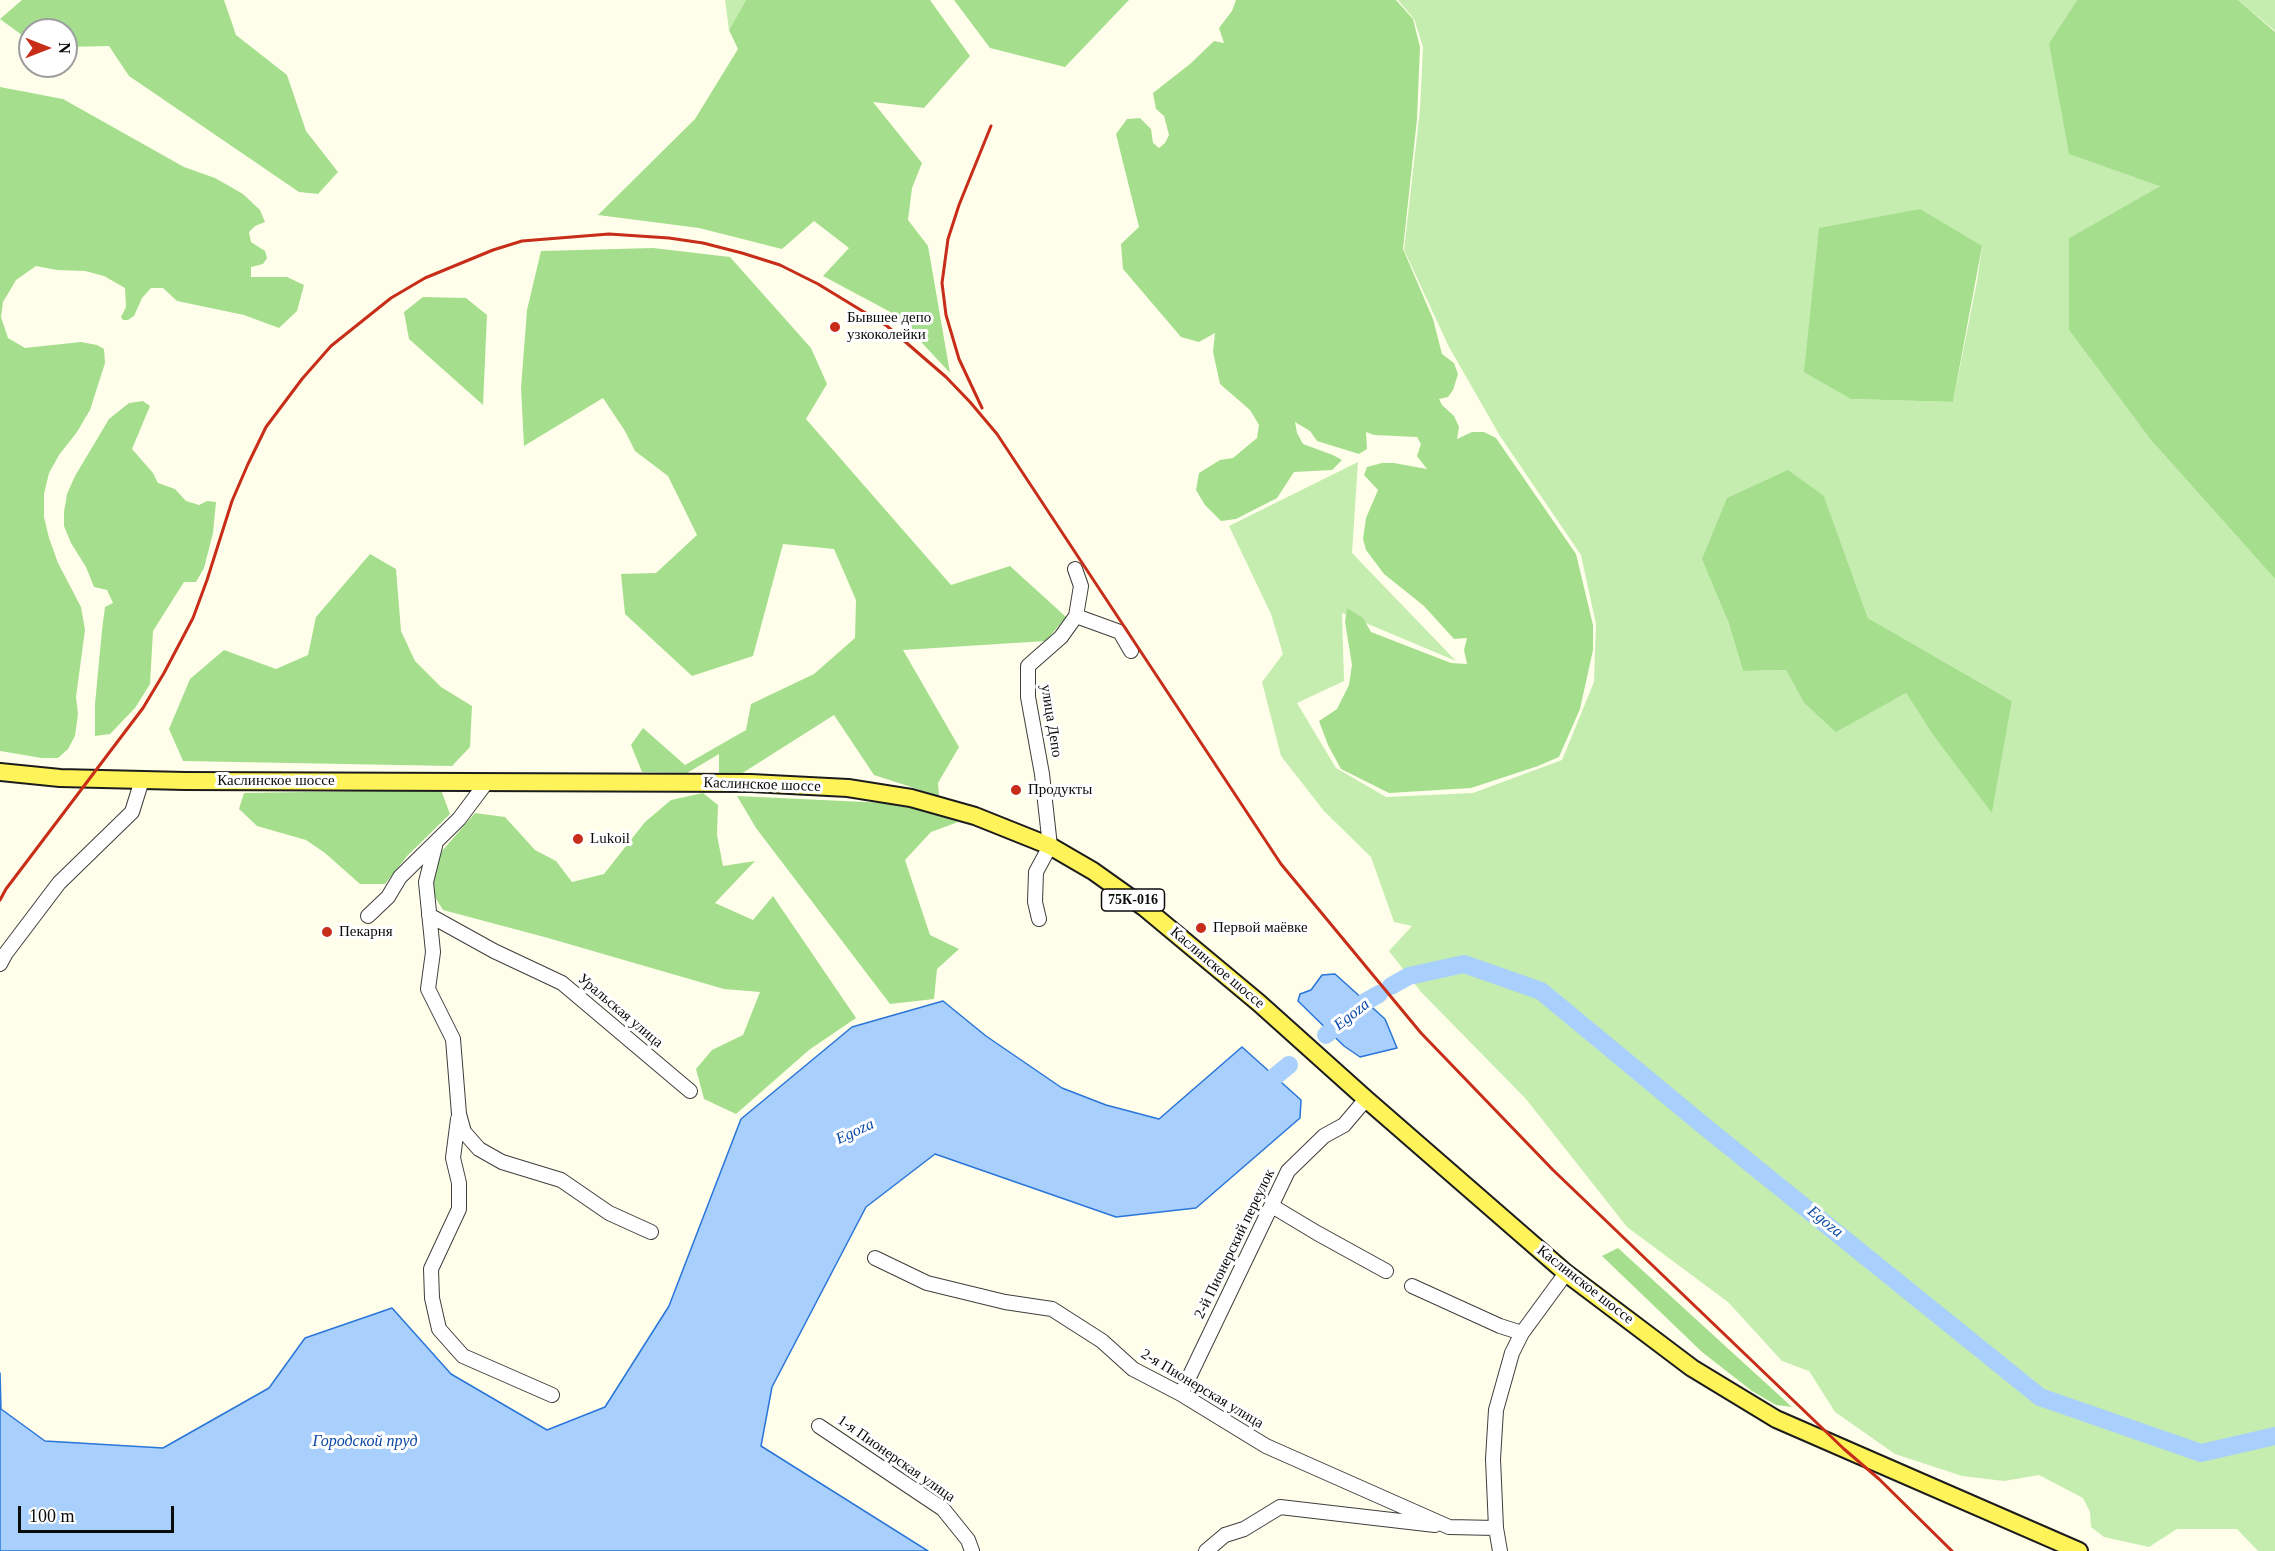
<!DOCTYPE html>
<html>
<head>
<meta charset="utf-8">
<style>
  body { margin:0 }
  #map { position:relative; width:2275px; height:1551px; overflow:hidden; background:#fffeea; font-family:Georgia,serif }
  canvas { display:block }
  .north { position:absolute; left:18px; top:18px; width:60px; height:60px; box-sizing:border-box; background:#fff; border:2px solid #9d9d9d; border-radius:50%; rotate:90deg; font-size:16px; font-weight:700; line-height:24px; text-align:center; color:#0b0b0b }
  .north::after { content:''; display:block; margin:auto; width:21px; height:27px; background:#c72d18; clip-path:polygon(50% 0,100% 100%,50% 72%,0 100%) }
  .scale { position:absolute; left:18px; top:1506px; width:156px; height:27px; box-sizing:border-box; border:3px solid #0b0b0b; border-top:0; padding-left:8px; font-size:18px; line-height:21px; white-space:nowrap; color:#0b0b0b; -webkit-text-stroke:4px #fff; paint-order:stroke }
</style>
</head>
<body>
<div id="map">
<canvas width="2275" height="1551"></canvas>
<div class="north">N</div>
<div class="scale">100 m</div>
</div>
<script>
const c = document.querySelector('canvas').getContext('2d');
c.lineJoin = 'round';
function fill(path, color) {
  c.fillStyle = color;
  c.fill(path, 'evenodd');
}
function shape(rows) {
  const path = new Path2D();
  for (const r of rows) {
    path.moveTo(r[0], r[1]);
    for (let i = 2; i < r.length; i += 2) path.lineTo(r[i], r[i + 1]);
  }
  return path;
}
function strokePath(path, color, width, dash) {
  c.strokeStyle = color;
  c.lineWidth = width;
  c.lineCap = dash ? 'butt' : 'round';
  c.setLineDash(dash || []);
  c.stroke(path);
}
function drawText(font, color, halo, rows, align = 'center') {
  c.font = font + ' Georgia,serif';
  c.lineWidth = 6;
  c.setLineDash([]);
  c.textBaseline = 'middle';
  c.strokeStyle = halo;
  c.fillStyle = color;
  for (const [text, x, y, turn = 0] of rows) {
    c.save();
    c.translate(x, y);
    c.rotate((+turn || 0) * Math.PI / 180);
    c.textAlign = isNaN(turn) ? turn : align;
    if (halo) c.strokeText(text, 0, 0);
    c.fillText(text, 0, 0);
    c.restore();
  }
}
const green = shape([
  [725,0,746,0,729,30],
  [1398,0,2077,0,2049,43,2160,186,2069,238,2069,330,2150,439,2275,579,2275,1551,2258,1551,2237,1529,2177,1529,2149,1547,2104,1537,2091,1527,2090,1512,2083,1498,2039,1475,2004,1481,1962,1476,1895,1454,1835,1412,1809,1371,1782,1361,1728,1302,1627,1227,1526,1099,1421,992,1389,951,1412,926,1394,922,1371,857,1324,811,1281,756,1262,682,1283,654,1271,614,1229,526,1358,462,1352,553,1456,661,1342,613,1344,681,1297,703,1336,768,1386,797,1473,793,1562,760,1594,682,1596,624,1581,555,1500,436,1449,347,1404,250,1420,109,1423,47,1414,19],
  [1982,246,1977,281,1953,402,1851,399],
  [1824,496,1868,618,2012,701,1992,812,1933,735,1906,693,1836,731,1804,703,1786,670,1743,671,1728,621],
  [2238,0,2275,0,2275,32,2274,30]
]);
const forest = shape([
  [22,0,224,0,236,35,287,75,306,131,338,172,318,194,299,192,129,76,109,46,66,47,66,30,30,30,30,41,0,19],
  [746,0,930,0,970,56,924,108,873,102,922,163,912,188,908,220,928,246,950,373,896,315,823,276,849,248,814,221,782,249,699,228,598,215,695,119,738,49,729,30],
  [954,0,1129,0,1065,67,990,48],
  [1236,0,1396,0,1413,19,1420,47,1417,119,1403,249,1433,319,1442,354,1454,363,1458,374,1453,390,1448,397,1439,399,1442,405,1454,416,1459,427,1457,439,1472,432,1484,432,1496,438,1576,554,1593,625,1593,650,1580,709,1559,757,1538,766,1471,788,1389,793,1341,769,1328,745,1319,721,1337,709,1349,685,1352,665,1345,622,1347,608,1363,618,1371,632,1451,663,1467,664,1464,650,1467,638,1454,639,1424,606,1384,574,1366,550,1363,539,1366,518,1378,490,1364,475,1367,467,1382,463,1394,463,1427,469,1417,456,1421,444,1417,437,1374,435,1366,432,1367,449,1359,454,1317,441,1310,431,1295,422,1297,433,1303,444,1333,455,1342,460,1332,470,1294,472,1277,498,1236,519,1221,521,1205,505,1196,490,1199,473,1220,460,1233,458,1257,438,1259,425,1250,410,1220,384,1213,352,1215,333,1199,342,1181,337,1123,269,1121,244,1139,227,1116,134,1127,119,1140,118,1151,129,1153,143,1159,148,1165,143,1169,135,1164,116,1156,109,1153,93,1190,64,1214,41,1224,43,1219,28,1232,11],
  [2077,0,2238,0,2275,32,2275,579,2150,439,2069,330,2069,238,2160,186,2069,154,2049,43],
  [0,87,63,99,184,167,215,178,243,194,260,210,265,222,255,226,249,232,251,242,265,251,267,258,263,264,251,267,251,277,287,277,304,285,297,311,279,328,244,315,177,301,163,288,151,288,142,298,134,316,128,320,123,320,121,317,126,307,125,288,104,276,85,271,57,270,36,266,16,280,3,302,1,317,8,338,25,348,81,342,97,345,104,349,105,363,90,410,77,432,59,455,49,473,44,494,44,517,49,538,58,563,81,607,85,630,76,697,78,714,75,736,68,749,58,758,42,758,0,751],
  [1920,209,1982,246,1953,402,1851,399,1804,372,1819,228],
  [653,248,730,257,811,348,827,384,806,419,951,585,1010,566,1066,617,1046,641,903,650,959,747,938,783,939,796,874,775,834,715,741,774,719,774,719,754,687,773,642,772,631,745,643,728,685,765,746,730,751,704,814,674,855,638,856,600,834,549,783,544,753,656,692,676,625,614,621,574,656,573,697,535,668,476,635,451,625,431,603,398,524,446,521,388,527,310,541,251],
  [423,297,466,298,487,315,483,405,409,339,404,312],
  [143,401,150,406,132,449,153,473,158,483,175,489,186,501,199,505,207,501,216,502,213,533,204,568,196,582,184,582,153,631,150,684,135,708,110,734,95,736,95,704,102,630,105,607,113,603,107,590,94,587,86,567,71,543,64,526,64,512,67,494,75,476,109,419,129,403],
  [1788,470,1824,496,1868,618,2012,701,1992,813,1933,735,1906,693,1836,732,1804,703,1786,670,1743,671,1728,621,1702,559,1727,498],
  [370,554,396,569,401,631,415,661,441,687,472,706,470,747,452,766,183,761,169,729,190,679,224,650,276,669,308,655,316,617],
  [441,790,450,814,408,855,385,884,360,884,325,853,306,840,257,826,239,809,244,793],
  [703,793,718,805,717,835,723,866,755,861,715,903,753,920,773,896,856,1018,809,1050,736,1114,704,1099,696,1069,712,1050,743,1035,760,992,724,989,548,938,443,910,428,886,442,851,475,813,505,817,535,850,556,861,572,882,604,874,645,822,671,800],
  [737,796,907,804,958,822,931,832,905,860,930,935,959,949,937,969,934,999,890,1004,756,828],
  [1618,1248,1792,1407,1776,1405,1752,1391,1702,1352,1602,1256]
]);
const water = shape([
  [1335,974,1385,1019,1397,1048,1360,1057,1344,1046,1298,1001,1300,994,1311,990,1322,975,1335,974],
  [943,1001,986,1036,1062,1088,1106,1105,1159,1119,1242,1047,1301,1100,1300,1118,1196,1208,1116,1217,935,1154,866,1207,772,1387,761,1446,928,1551,0,1551,0,1373,1,1409,45,1441,163,1448,269,1388,305,1338,392,1308,451,1374,547,1430,605,1407,669,1306,741,1119,852,1027,943,1001]
]);
const river = shape([
  [1391,986,1409,976,1464,964,1541,991,1704,1126,2040,1397,2201,1453,2275,1436],
  [1326,1035,1365,1002,1379,994],
  [1256,1092,1289,1065]
]);
const minor = shape([
  [1075,569,1081,586,1076,616],
  [436,842,426,882,433,952,428,989,453,1039,459,1114,464,1132,479,1149,502,1162,561,1180,609,1213,651,1232],
  [429,915,494,951,562,983,690,1091],
  [368,916,388,897,400,877,459,819,486,783],
  [1039,919,1035,902,1036,872,1050,846,1042,774,1028,697,1028,666,1061,637,1076,616,1120,632,1131,651],
  [0,964,6,953,59,883,132,812,142,780],
  [458,1119,453,1158,459,1183,459,1209,431,1269,432,1298,439,1329,463,1356,552,1395],
  [1272,1206,1317,1233,1386,1271],
  [875,1258,927,1283,1005,1302,1052,1309,1102,1341,1133,1369,1181,1394,1266,1446,1449,1527,1496,1528],
  [1412,1286,1500,1326,1522,1333],
  [1181,1394,1288,1171,1324,1136,1344,1125,1366,1099],
  [819,1426,943,1509,968,1540,972,1551],
  [1206,1551,1225,1535,1244,1529,1280,1507,1435,1525],
  [1500,1551,1496,1528,1493,1459,1496,1410,1512,1353,1522,1333,1566,1273]
]);
const major = shape([
  [0,772,60,778,185,781,751,783,848,788,911,798,975,816,1050,846,1093,871,1145,908,1259,1003,1366,1099,1566,1273,1692,1368,1776,1419,2079,1551]
]);
const rail = shape([
  [982,408,959,359,946,315,942,283,948,239,959,205,991,126],
  [0,900,6,889,143,708,164,673,193,618,207,580,232,501,248,464,266,427,302,379,331,346,391,298,425,278,493,250,522,241,609,234,669,238,703,243,742,253,780,265,818,284,887,326,946,377,970,402,997,434,1281,864,1421,1033,1553,1170,1844,1449,1879,1479,1952,1551]
]);
const markers = [
  [835,327,6,"#c72d18"],
  [1016,790,6,"#c72d18"],
  [578,839,6,"#c72d18"],
  [1201,928,6,"#c72d18"],
  [327,932,6,"#c72d18"]
];
const shields = [
  [1133,900,63]
];
const shieldNames = [
  ["75К-016",1133,900]
];
const poiNames = [
  ["Бывшее депо",847,318],
  ["узкоколейки",847,335],
  ["Продукты",1028,790],
  ["Lukoil",590,839],
  ["Первой маёвке",1213,928],
  ["Пекарня",339,932]
];
const streetNames = [
  ["улица Депо",1051,721,81],
  ["Каслинское шоссе",276,781],
  ["Каслинское шоссе",762,785,2],
  ["Каслинское шоссе",1217,968,40],
  ["Уральская улица",620,1011,40],
  ["2-й Пионерский переулок",1235,1244,-64],
  ["Каслинское шоссе",1585,1285,38],
  ["2-я Пионерская улица",1202,1389,31],
  ["1-я Пионерская улица",896,1459,35]
];
const waterNames = [
  ["Egoza",1352,1015,-38],
  ["Egoza",855,1132,-25],
  ["Egoza",1825,1222,39],
  ["Городской пруд",365,1442]
];
fill(green, '#c5edb0');
fill(forest, '#a5df8e');
fill(water, '#a9cffc');
strokePath(water, '#2975d9', 1.5);
strokePath(river, '#a9cffc', 18);
strokePath(minor, '#3e3e3e', 16);
strokePath(major, '#1c1c1c', 20);
strokePath(minor, '#fff', 14);
strokePath(major, '#fff35a', 16);
strokePath(rail, '#c72d18', 3);
for (const [x, y, r, color] of markers) {
  const dot = new Path2D();
  dot.arc(x, y, r, 0, 2 * Math.PI);
  c.fillStyle = color;
  c.fill(dot);
  strokePath(dot, '#fff', 2);
}
for (const [x, y, w] of shields) {
  const box = new Path2D();
  box.roundRect(x - w / 2, y - 11, w, 22, 4.5);
  c.fillStyle = '#fff';
  c.fill(box);
  strokePath(box, '#0b0b0b', 1.5);
}
drawText('bold 14px', '#0b0b0b', null, shieldNames);
drawText('15px', '#0b0b0b', '#fff', poiNames, 'left');
drawText('15px', '#0b0b0b', '#fff', streetNames);
drawText('italic 16px', '#0a48a7', '#fff', waterNames);
</script>
</body>
</html>
